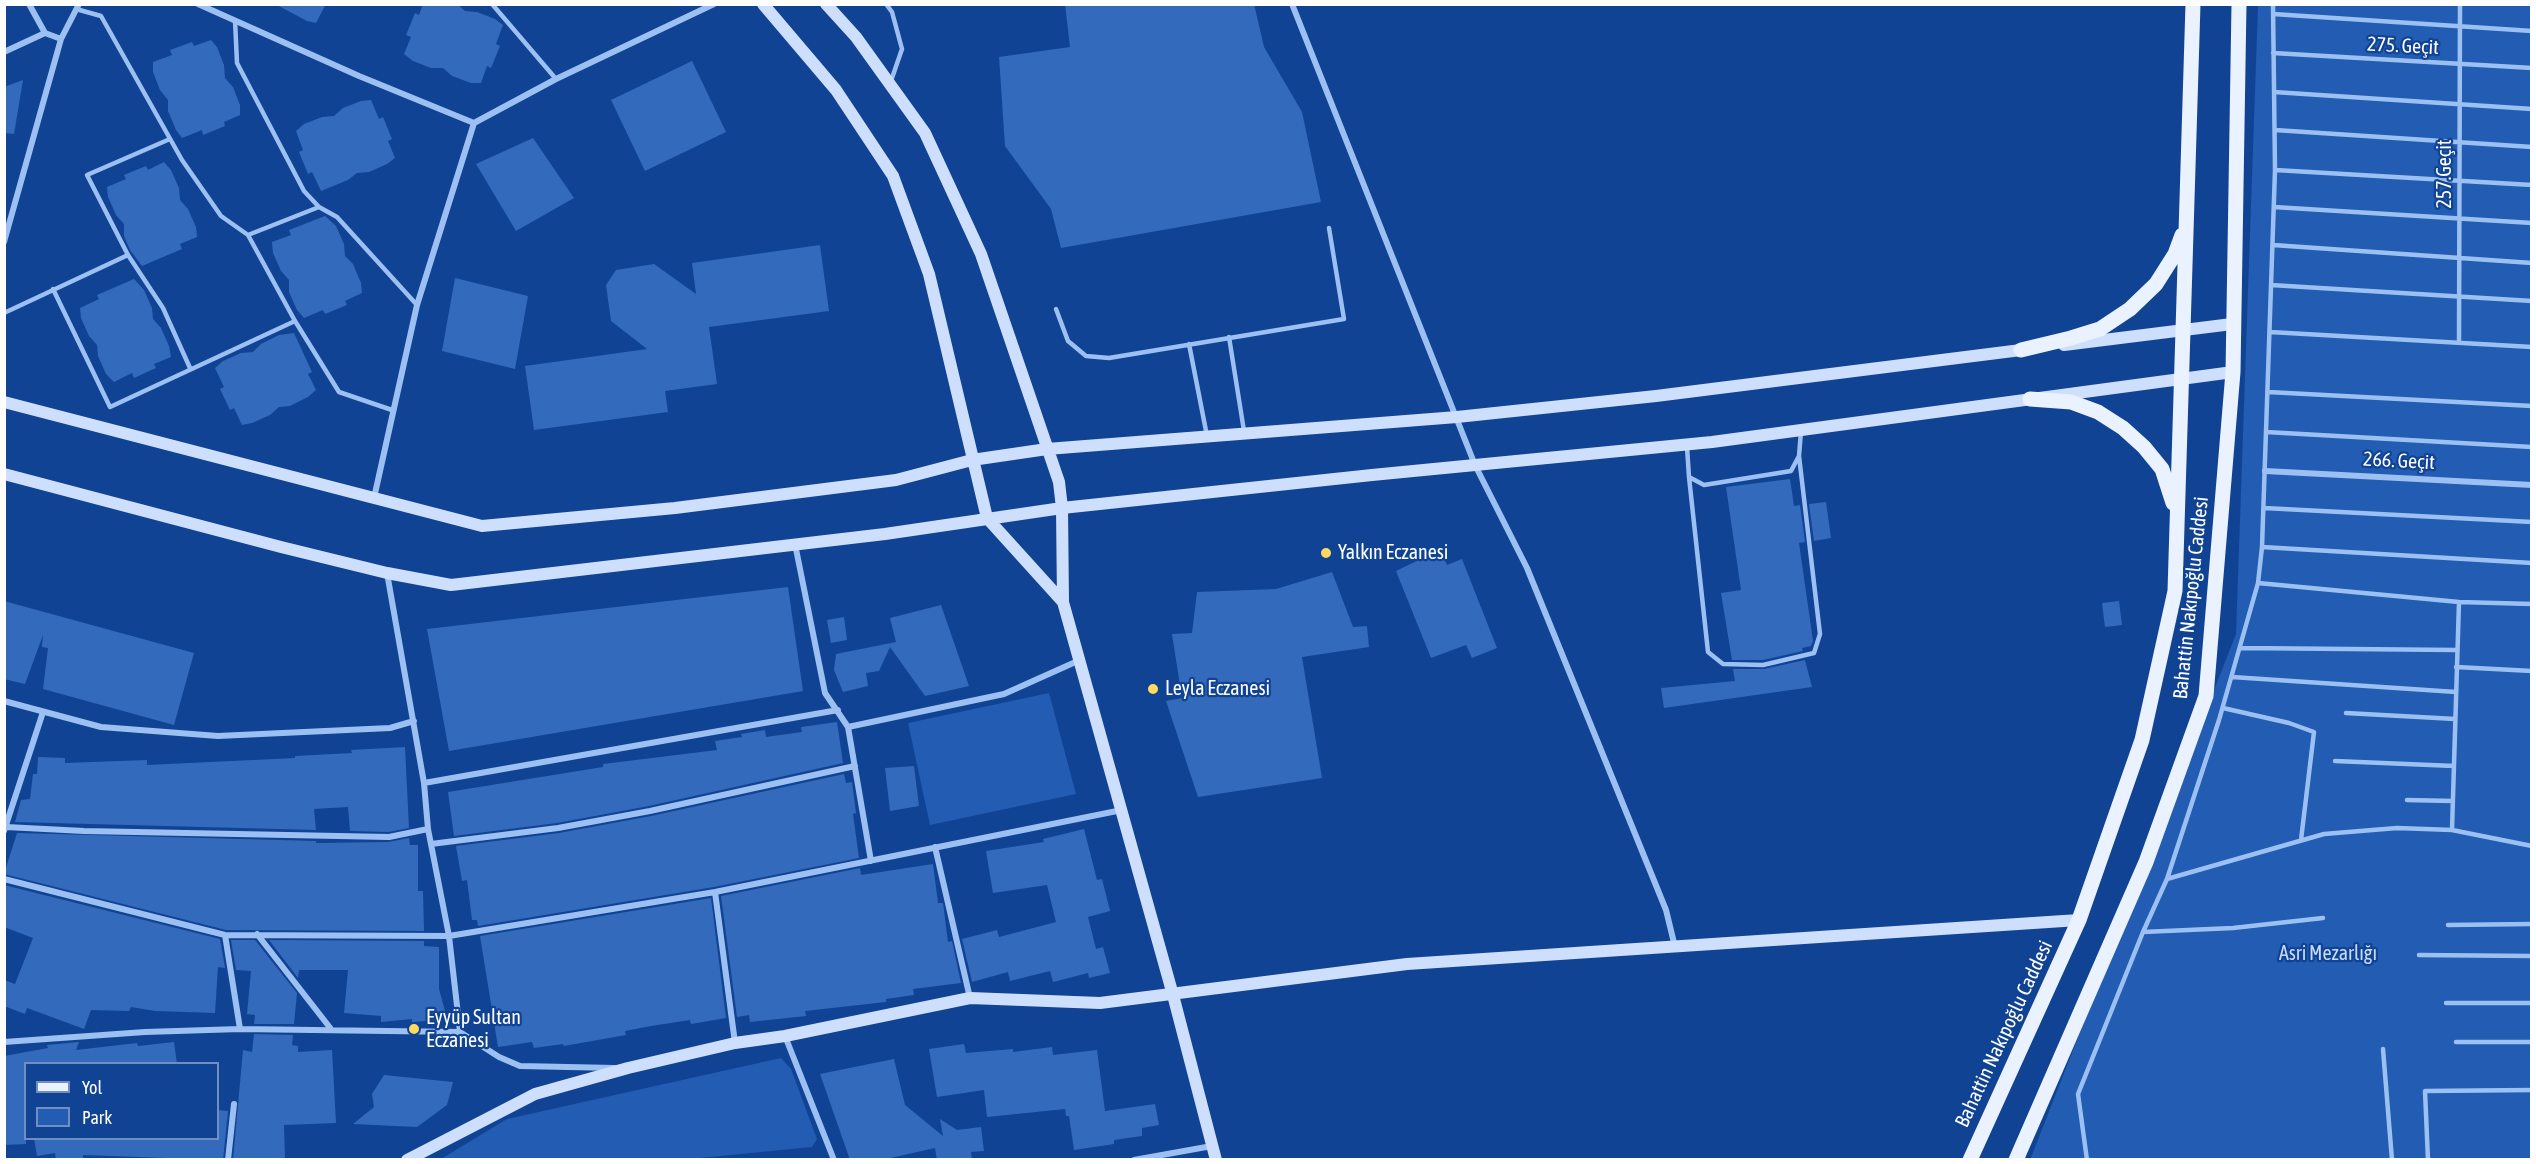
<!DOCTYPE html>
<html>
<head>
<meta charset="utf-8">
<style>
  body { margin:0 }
  #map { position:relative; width:2536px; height:1164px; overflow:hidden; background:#104393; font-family:"Asap Condensed",sans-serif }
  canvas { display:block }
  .frame { position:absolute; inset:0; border:6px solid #fff; pointer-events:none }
  .legend { position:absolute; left:24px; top:1062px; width:195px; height:78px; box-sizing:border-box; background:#104393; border:2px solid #708ebe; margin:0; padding:8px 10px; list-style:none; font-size:18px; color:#fff }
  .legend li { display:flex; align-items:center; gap:12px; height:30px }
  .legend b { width:30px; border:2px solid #708ebe }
</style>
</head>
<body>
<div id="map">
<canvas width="2536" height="1164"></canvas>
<div class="frame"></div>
<ul class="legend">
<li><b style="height:8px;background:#eaf1ff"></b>Yol</li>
<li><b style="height:16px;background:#225cb3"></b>Park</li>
</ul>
</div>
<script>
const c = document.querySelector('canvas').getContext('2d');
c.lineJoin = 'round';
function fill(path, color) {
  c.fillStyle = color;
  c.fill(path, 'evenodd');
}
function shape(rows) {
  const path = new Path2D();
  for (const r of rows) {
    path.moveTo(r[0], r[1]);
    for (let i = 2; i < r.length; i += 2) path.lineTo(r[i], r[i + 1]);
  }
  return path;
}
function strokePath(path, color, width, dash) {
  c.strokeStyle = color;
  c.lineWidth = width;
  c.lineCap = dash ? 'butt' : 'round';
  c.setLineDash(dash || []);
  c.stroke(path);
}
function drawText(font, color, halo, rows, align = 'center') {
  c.font = font + ' "Asap Condensed",sans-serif';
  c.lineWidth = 4.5;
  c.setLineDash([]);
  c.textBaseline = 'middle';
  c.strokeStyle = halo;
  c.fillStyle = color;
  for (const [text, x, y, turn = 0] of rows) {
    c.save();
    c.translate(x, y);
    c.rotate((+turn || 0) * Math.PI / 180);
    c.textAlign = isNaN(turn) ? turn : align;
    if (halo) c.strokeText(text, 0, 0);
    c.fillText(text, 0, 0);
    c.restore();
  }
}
const green = shape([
  [2258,5,2531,5,2531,1159,2030,1160,2236,634],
  [1049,693,1076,794,930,825,908,723],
  [781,1058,791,1069,817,1139,812,1147,680,1160,441,1159,507,1119]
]);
const building = shape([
  [275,4,326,4,316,23,307,21],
  [423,4,457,4,465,11,477,12,495,19,503,25,496,44,500,46,491,68,487,66,481,83,471,83,452,76,443,68,431,68,413,61,404,54,411,37,406,35,415,13,419,15],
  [1065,4,1254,4,1264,47,1302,112,1321,202,1061,248,1051,209,1005,146,999,57,1070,47],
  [211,40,217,47,224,65,225,78,233,87,240,105,240,115,224,122,225,126,203,135,202,130,182,138,176,130,168,111,168,100,160,90,153,72,153,62,172,55,170,50,192,42,194,46],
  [692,61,726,132,645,171,611,100],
  [23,80,14,134,4,133,4,87],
  [371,100,379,119,383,117,392,139,388,141,395,158,387,164,369,172,357,173,348,180,321,191,312,172,308,174,299,152,303,150,296,131,304,124,322,117,334,116,343,108,361,101],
  [533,138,574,198,516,231,476,164],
  [164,162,171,170,179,188,180,200,188,209,196,227,197,237,180,244,182,249,142,266,130,250,124,236,124,224,116,215,108,197,107,187,126,179,124,175,146,166,148,170],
  [325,216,336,226,344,244,345,256,353,264,361,283,362,293,345,301,347,305,325,314,323,310,304,318,297,310,289,292,289,280,281,271,273,253,272,242,291,235,289,230],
  [820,245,829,311,709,327,717,384,665,391,668,412,534,430,525,366,647,349,611,321,606,285,616,270,654,264,696,294,692,263],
  [455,278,528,296,515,369,442,351],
  [134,279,144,290,152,308,153,319,161,328,169,346,171,357,154,364,156,368,134,378,132,373,114,382,106,374,98,356,97,345,89,336,81,318,80,308,99,299,97,295],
  [294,333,312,372,308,374,316,390,308,397,290,406,279,407,270,415,252,423,242,425,234,408,230,410,220,389,224,387,215,368,223,361,241,353,253,352,261,344,279,335],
  [1790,479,1794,506,1800,505,1805,542,1799,543,1813,641,1811,646,1802,648,1803,651,1763,660,1732,660,1721,593,1741,590,1726,487],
  [1826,502,1831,538,1814,541,1809,504],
  [1441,549,1447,565,1462,559,1497,648,1472,658,1466,645,1431,658,1396,571],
  [1332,572,1353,627,1367,626,1369,647,1302,657,1322,778,1198,797,1166,701,1182,698,1172,634,1192,633,1197,592,1276,589],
  [788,587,803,691,449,751,427,629],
  [4,601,194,653,174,725,43,689,48,648,42,647,43,635,25,684,4,679],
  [2119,601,2122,625,2105,627,2102,603],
  [941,605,969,686,925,696,890,647,879,671,866,673,868,686,843,692,834,670,836,654,896,642,890,618],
  [844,617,847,640,831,643,827,620],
  [1805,660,1812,687,1664,708,1661,688,1735,681,1733,669,1764,669],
  [837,722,843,763,649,806,557,823,454,836,448,792,603,767,603,764,717,750,715,741,742,737,741,734,765,730,766,737,802,732,801,727],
  [405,747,409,828,389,832,350,831,348,807,314,809,316,830,15,822,21,800,30,799,33,774,37,774,38,757,65,758,65,763,147,760,147,765,295,758,295,756,352,753,351,750],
  [914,766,919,806,890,811,885,768],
  [844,774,846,783,852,782,856,813,853,814,859,858,714,887,478,926,477,920,472,920,467,880,462,881,456,846,559,833,651,816],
  [1084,829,1097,880,1102,879,1110,911,1088,917,1096,949,1103,947,1110,973,1089,978,1088,973,1053,982,1050,971,1010,981,1008,972,972,982,962,939,997,930,999,937,1056,922,1047,885,993,893,986,851,1044,842,1043,839],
  [17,833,316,841,316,843,389,842,409,838,410,845,418,845,418,891,423,891,424,931,226,930,4,874],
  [933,864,938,903,943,903,948,942,952,941,961,983,913,989,914,995,886,999,886,1002,805,1011,806,1016,750,1022,749,1015,737,1017,721,896,860,868,861,875],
  [4,885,220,939,225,968,218,967,215,1013,155,1011,131,1007,129,1011,91,1010,84,1029,27,1008,25,1014,4,1006,4,980,15,984,33,938,4,927],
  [711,898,726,1018,691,1024,690,1020,651,1026,625,1031,626,1035,564,1046,563,1044,534,1048,532,1042,498,1047,480,936],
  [231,940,255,940,297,993,294,1024,254,1024,255,1015,247,1014,251,971,236,970],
  [269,940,424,941,424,946,439,947,439,989,445,1011,439,1020,412,1022,412,1019,381,1022,381,1016,344,1013,348,970,299,970,298,978],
  [254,1034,293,1035,292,1045,298,1046,298,1052,332,1050,336,1123,284,1125,285,1158,233,1160,243,1050,252,1052],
  [79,1042,76,1050,137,1043,138,1046,174,1042,177,1064,26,1064,26,1144,4,1145,4,1056,48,1048,47,1045],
  [964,1044,966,1053,1013,1049,1013,1052,1052,1047,1053,1055,1097,1050,1105,1111,1155,1104,1159,1125,1142,1128,1142,1136,1114,1140,1114,1144,1074,1150,1069,1116,1066,1116,1065,1109,987,1117,984,1090,937,1097,929,1049],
  [894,1059,905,1105,943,1136,940,1119,957,1130,981,1127,984,1151,971,1152,972,1160,937,1160,935,1148,886,1159,850,1160,820,1074],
  [384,1075,453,1082,447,1105,417,1127,353,1124,374,1107,372,1094],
  [218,1110,228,1111,223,1160,83,1155,83,1160,56,1160,55,1153,37,1156,34,1138,218,1138]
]);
const lane = shape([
  [492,4,556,79],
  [886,4,892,12,902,49,891,81],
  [76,9,101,16,182,160,221,216,248,235,295,321,339,392,392,410],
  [2273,14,2532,31],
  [235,20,237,63,304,191,319,207],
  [2273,53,2532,68],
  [2274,92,2532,109],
  [2275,130,2532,147],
  [170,139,87,175,128,255,163,308,190,368],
  [2275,170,2532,185],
  [2274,207,2532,223],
  [248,235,319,207,337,217,417,305],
  [2273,245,2532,263],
  [2271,285,2532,301],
  [53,289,110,407,295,321],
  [1056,309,1068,341,1086,356,1109,358,1344,319,1329,228],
  [4,313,128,255],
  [2270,332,2532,347],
  [1229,337,1244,431],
  [2459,343,2460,4],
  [1189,344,1207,436],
  [2268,392,2532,406],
  [2266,432,2532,447],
  [1687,447,1689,477,1704,485,1791,471,1799,456,1801,431],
  [1689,477,1708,652,1723,664,1763,665,1814,653,1820,634,1799,456],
  [2264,508,2532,522],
  [2262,547,2532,563],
  [2258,583,2459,602,2532,604],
  [2240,648,2456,650],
  [2456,667,2532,671],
  [2232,677,2456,692],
  [2223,708,2289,723,2314,732,2301,840],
  [2346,713,2455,719],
  [2335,761,2454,766],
  [2407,800,2453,801],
  [2452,830,2459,602],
  [2167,879,2324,834,2397,828,2452,830,2532,846],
  [2448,925,2532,924],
  [2143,932,2233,928,2323,918],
  [2419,955,2532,956],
  [2446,1003,2532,1003],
  [2456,1042,2532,1042],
  [2383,1049,2392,1160],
  [2087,1160,2078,1094,2143,932,2167,879,2219,720,2258,583,2262,547,2275,170,2273,4],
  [2428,1160,2425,1091,2532,1090]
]);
const street = shape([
  [29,4,45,33,61,39],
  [198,4,359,76,474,123],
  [1292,4,1475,465,1527,568,1666,910,1675,947],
  [4,52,45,33],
  [4,242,61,39,79,4],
  [2265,471,2532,485],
  [374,498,417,305,474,123,556,79,714,4],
  [795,544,825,693,848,727,871,861],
  [387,573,424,783,428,829,449,936,460,1032],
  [4,701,101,727,218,736,390,728,414,721],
  [848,727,1004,694,1080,660],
  [424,783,838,710],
  [6,827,84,831,389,837,428,829],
  [4,831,43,712],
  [431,844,558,828,650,811,855,766],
  [935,847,970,998],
  [4,879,225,935,449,936,715,892,1122,810],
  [715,892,735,1043],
  [257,934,331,1029],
  [225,935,240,1029],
  [785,1036,834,1160],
  [4,1042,145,1032,240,1029,460,1032,499,1057,520,1066,615,1068],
  [228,1160,234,1104],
  [1134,1160,1212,1146]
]);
const secondary = shape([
  [763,4,836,90,893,176,929,274,987,518,1063,602,1062,508,1059,482,981,254,925,133,856,37,826,4],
  [2064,345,2232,324],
  [4,402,482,526,675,508,896,480,972,460,1047,449,1457,417,1656,396,2029,349],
  [4,474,281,547,387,573,451,585,885,534,1062,508,1372,475,1712,442,2233,372],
  [1063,602,1173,995,1216,1160],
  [407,1160,535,1094,628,1068,735,1043,785,1036,970,998,1100,1003,1407,964,2079,920]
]);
const primary = shape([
  [2021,350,2071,338,2100,329,2130,309,2156,284,2175,254,2182,235],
  [2030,399,2071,402,2098,412,2123,428,2144,447,2162,469,2173,503],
  [1970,1160,2079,920,2142,740,2175,591,2193,4],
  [2016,1160,2146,862,2206,696,2233,372,2239,4]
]);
const markers = [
  [1326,553,6,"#ffd960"],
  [1153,689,6,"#ffd960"],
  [414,1029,6,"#ffd960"]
];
const streetNames = [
  ["275. Geçit",2403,46,3],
  ["257.Geçit",2445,174,-90],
  ["266. Geçit",2399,461,3],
  ["Bahattin Nakıpoğlu Caddesi",2191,598,-84],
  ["Bahattin Nakıpoğlu Caddesi",2004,1034,-65]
];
const poiNames = [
  ["Yalkın Eczanesi",1338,553],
  ["Leyla Eczanesi",1165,689],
  ["Eyyüp Sultan",426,1018],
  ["Eczanesi",426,1041]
];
const parkNames = [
  ["Asri Mezarlığı",2328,954]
];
fill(green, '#225cb3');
fill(building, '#346abb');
strokePath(lane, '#9dc0f3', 4.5);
strokePath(street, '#9dc0f3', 6);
strokePath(secondary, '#cddffd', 12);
strokePath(primary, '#eaf1ff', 15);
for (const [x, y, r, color] of markers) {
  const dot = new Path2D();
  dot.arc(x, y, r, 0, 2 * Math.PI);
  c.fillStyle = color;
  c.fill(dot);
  strokePath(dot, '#104393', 2);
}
drawText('20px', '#fff', '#104393', streetNames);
drawText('20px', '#fff', '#104393', poiNames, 'left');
drawText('20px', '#c5dcfe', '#104393', parkNames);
</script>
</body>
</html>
